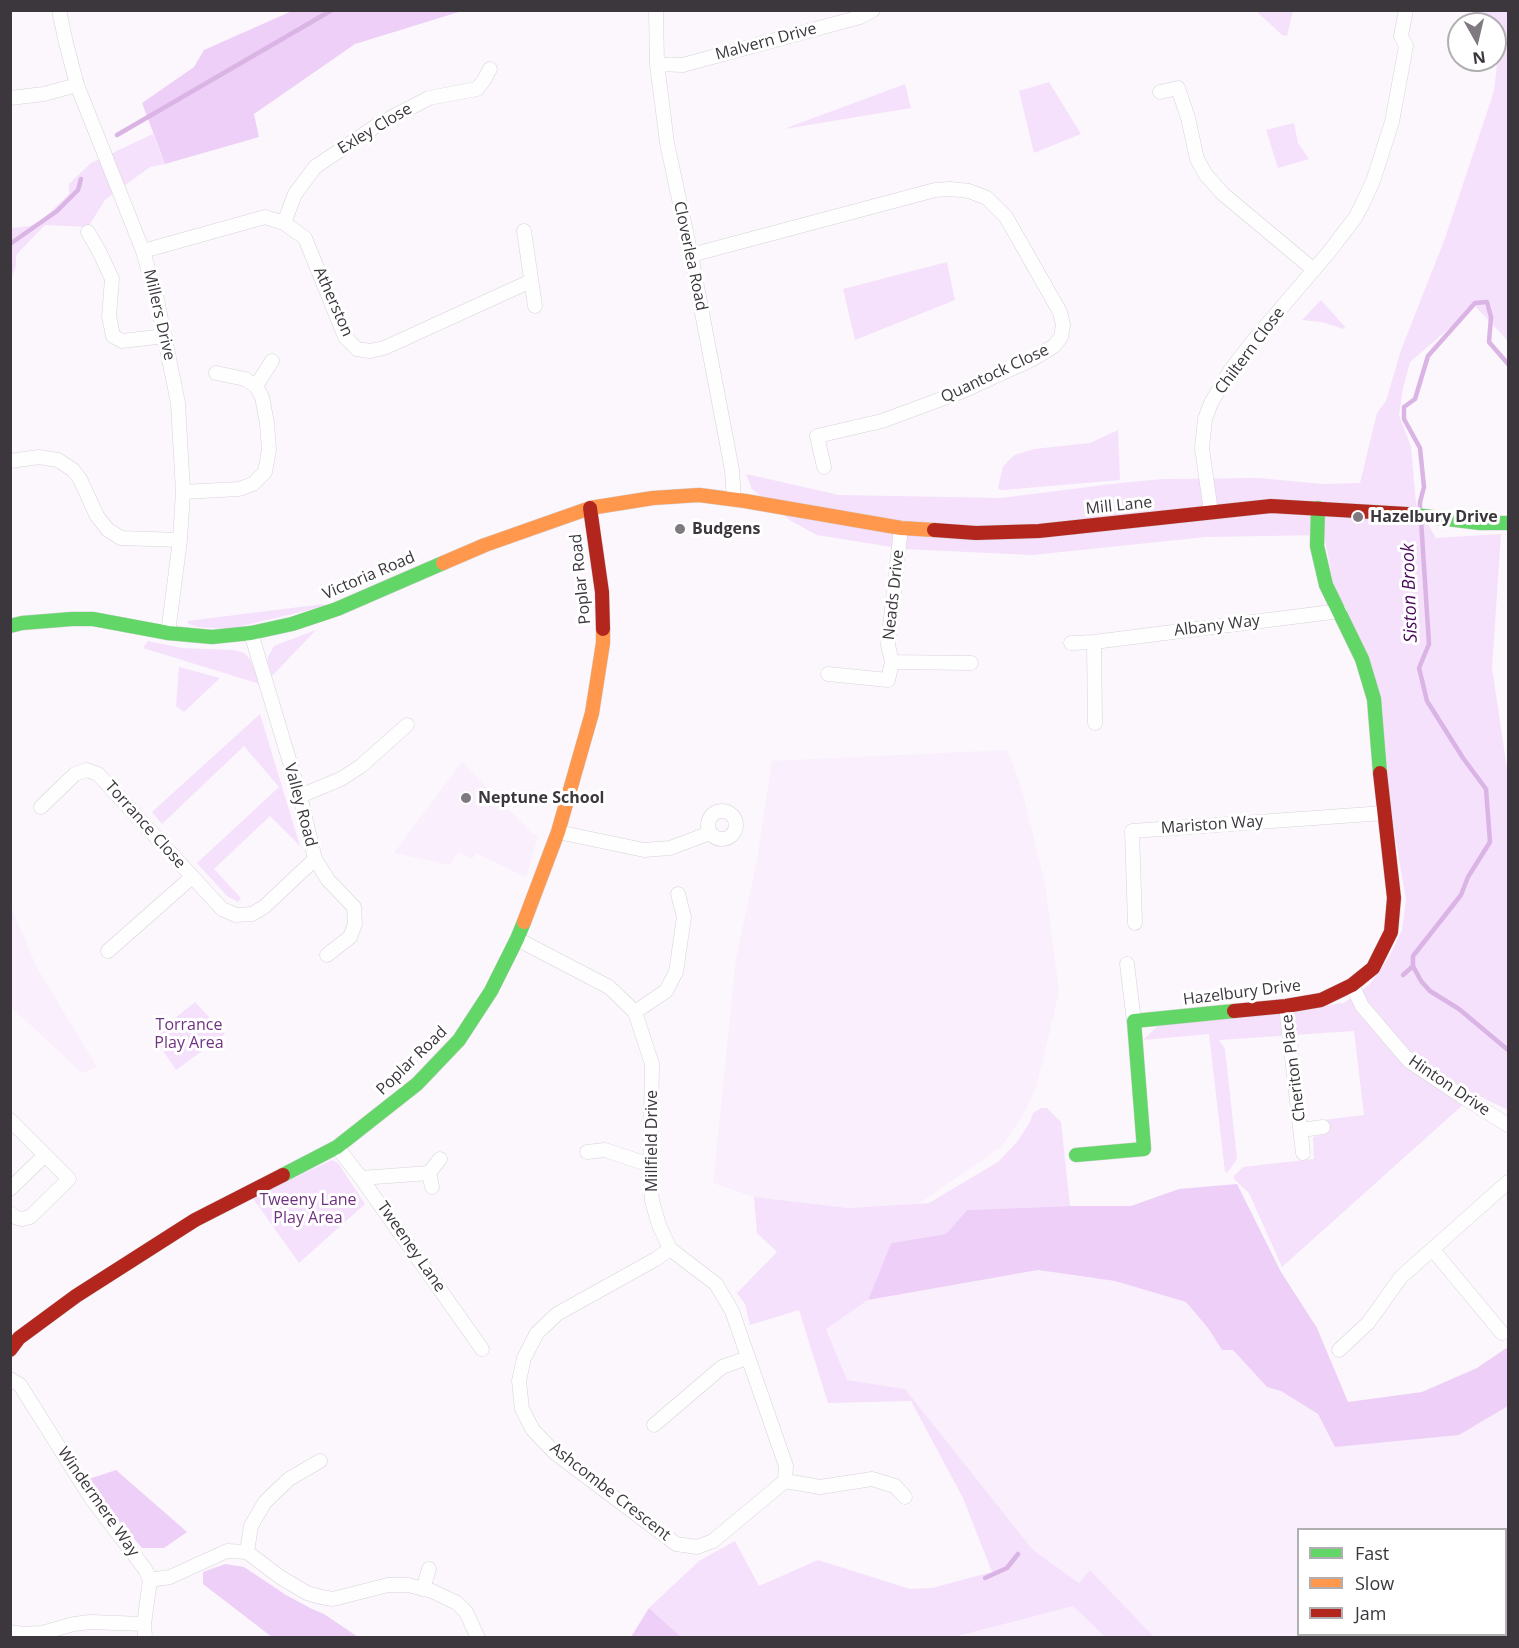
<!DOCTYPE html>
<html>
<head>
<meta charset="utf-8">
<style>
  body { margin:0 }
  #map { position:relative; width:1519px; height:1648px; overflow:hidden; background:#fbf7fc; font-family:"Open Sans",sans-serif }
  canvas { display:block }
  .frame { position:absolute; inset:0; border:12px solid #3b373d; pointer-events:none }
  .legend { position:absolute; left:1297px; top:1528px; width:210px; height:108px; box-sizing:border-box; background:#fff; border:2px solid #b1afb1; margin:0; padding:8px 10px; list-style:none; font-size:18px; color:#3b373d }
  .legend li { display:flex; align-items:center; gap:12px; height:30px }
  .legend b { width:30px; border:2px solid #b1afb1 }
  .north { position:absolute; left:1447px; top:12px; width:60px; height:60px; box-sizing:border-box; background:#fff; border:2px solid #b1afb1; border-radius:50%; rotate:172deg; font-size:16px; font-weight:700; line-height:24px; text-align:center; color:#3b373d }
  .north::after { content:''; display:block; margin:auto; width:21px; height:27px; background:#7e7a80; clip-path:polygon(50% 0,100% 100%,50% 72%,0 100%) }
</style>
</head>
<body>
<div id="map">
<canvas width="1519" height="1648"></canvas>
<div class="frame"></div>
<ul class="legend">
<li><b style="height:8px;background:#63d668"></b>Fast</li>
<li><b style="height:8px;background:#ff974d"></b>Slow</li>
<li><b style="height:8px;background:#b3261e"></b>Jam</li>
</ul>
<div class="north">N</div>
</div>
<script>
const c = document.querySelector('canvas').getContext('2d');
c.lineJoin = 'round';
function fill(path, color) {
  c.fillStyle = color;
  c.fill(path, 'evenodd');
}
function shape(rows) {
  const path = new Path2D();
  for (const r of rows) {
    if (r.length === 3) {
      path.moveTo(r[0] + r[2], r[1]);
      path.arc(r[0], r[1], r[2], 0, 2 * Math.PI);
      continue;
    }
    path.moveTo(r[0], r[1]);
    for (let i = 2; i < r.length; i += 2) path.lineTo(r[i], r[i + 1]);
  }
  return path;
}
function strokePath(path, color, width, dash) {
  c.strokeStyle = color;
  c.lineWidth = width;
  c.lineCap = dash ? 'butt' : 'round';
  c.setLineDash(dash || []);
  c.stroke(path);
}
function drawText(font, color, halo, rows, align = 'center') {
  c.font = font + ' "Open Sans",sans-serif';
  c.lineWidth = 6;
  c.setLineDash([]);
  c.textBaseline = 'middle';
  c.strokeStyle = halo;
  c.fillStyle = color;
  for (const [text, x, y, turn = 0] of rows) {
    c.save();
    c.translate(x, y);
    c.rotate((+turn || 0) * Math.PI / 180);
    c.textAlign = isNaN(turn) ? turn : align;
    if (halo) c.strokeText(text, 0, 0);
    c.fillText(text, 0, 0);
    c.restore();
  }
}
const built = shape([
  [1007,750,1021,786,1045,884,1059,992,1036,1088,1023,1115,1001,1147,920,1203,848,1208,754,1197,713,1183,736,959,757,860,772,761],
  [462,762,532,833,538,836,526,877,476,853,472,859,458,852,450,865,394,853],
  [11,907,37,968,97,1067,82,1073,11,1007],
  [1038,1270,1115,1281,1186,1302,1208,1328,1222,1350,1233,1350,1267,1387,1281,1391,1318,1414,1459,1435,1508,1406,1508,1637,1154,1637,1090,1570,1079,1583,1033,1550,905,1389,847,1380,826,1329,868,1300],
  [1298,1530,1506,1530,1506,1634,1298,1634],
  [1073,1606,1105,1637,954,1638,1030,1616]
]);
const green = shape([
  [1256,11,1293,11,1287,36,1282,35],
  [1477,11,1508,11,1508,341,1475,306,1410,362,1403,388,1399,415,1411,447,1416,504,1436,538,1501,534,1492,668,1508,775,1508,1110,1475,1094,1282,1267,1249,1193,1234,1179,1234,1176,1243,1167,1314,1159,1313,1137,1325,1134,1323,1120,1364,1115,1354,1031,1219,1040,1225,1049,1237,1159,1227,1173,1225,1172,1209,1034,1143,1040,1159,1025,1344,1003,1370,984,1389,957,1402,930,1406,900,1391,812,1381,698,1333,582,1324,535,1206,537,1032,555,904,549,817,535,791,521,752,489,746,474,839,495,1001,498,1120,483,1163,479,1259,478,1322,484,1360,483,1377,413,1386,401,1401,350,1444,241,1494,91,1499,47,1495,46,1495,24,1474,24],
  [1049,82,1081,134,1034,153,1019,91],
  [905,84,911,108,784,129],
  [1294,123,1298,143,1309,159,1278,168,1266,130],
  [153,134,165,164,150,167,105,200,88,227,45,225,17,254,16,257,16,265,11,280,11,228,30,226,41,221,69,194,69,184,91,163],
  [947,262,955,300,855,340,843,289],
  [1321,300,1345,327,1344,329,1322,322,1302,320],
  [1118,430,1120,480,1003,490,1000,490,998,488,1003,467,1010,459,1015,455,1034,449,1090,443],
  [324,604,326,606,229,629,197,627,189,624,187,621],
  [316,630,272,676,268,664,268,657,274,646],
  [148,641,182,648,234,650,244,653,250,659,260,684,143,648],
  [179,667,220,678,184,712,176,706],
  [260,714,300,846,270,816,214,869,241,898,238,902,227,896,197,863,279,787,244,746,162,824,152,812],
  [195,1002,225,1034,176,1070,153,1036],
  [1041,1108,1047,1108,1061,1122,1070,1206,967,1210,946,1234,891,1243,868,1300,826,1329,847,1380,905,1389,1033,1550,1079,1583,1090,1570,1154,1637,1105,1637,1073,1606,954,1637,681,1637,649,1608,699,1561,735,1541,759,1586,818,1560,910,1589,932,1588,992,1572,963,1498,911,1401,828,1403,799,1310,750,1325,745,1304,737,1293,777,1252,757,1233,754,1197,848,1208,929,1203,998,1162,1017,1142,1030,1122,1033,1113],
  [332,1160,338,1163,365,1204,299,1263,252,1197]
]);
const forest = shape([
  [292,11,462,11,355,44,254,114,259,137,165,164,142,103,194,67,204,50],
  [1237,1184,1281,1272,1317,1328,1348,1402,1422,1392,1477,1368,1508,1347,1508,1406,1459,1435,1335,1447,1318,1414,1281,1391,1267,1387,1233,1350,1222,1350,1208,1328,1186,1302,1115,1281,1038,1270,868,1300,891,1243,946,1234,967,1210,1070,1206,1131,1206,1179,1189],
  [116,1470,187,1532,164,1548,142,1548,104,1504,86,1480],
  [225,1564,244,1567,286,1595,312,1609,324,1614,358,1637,272,1637,203,1584,203,1572],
  [649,1608,681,1637,631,1637]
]);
const stream = shape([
  [117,135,332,10],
  [10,244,57,211,78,190,81,179],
  [1420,512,1420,502,1424,487,1420,448,1404,419,1404,407,1415,399,1428,356,1475,303,1487,302,1491,317,1489,342,1508,364],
  [1421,520,1429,644,1419,668,1427,701,1463,758,1486,789,1490,842,1468,877,1461,895,1413,956,1413,966,1421,981,1430,991,1459,1009,1508,1050],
  [1403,975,1413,966],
  [985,1578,1007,1568,1018,1554]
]);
const street = shape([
  [59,10,66,43,77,85,143,251,157,300,178,403,183,492,180,540,168,633],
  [656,10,657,64,667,143,691,255,732,470,734,499],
  [657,64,683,65,860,17,873,10],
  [1160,92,1178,88,1188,118,1197,159,1206,175,1223,194,1314,270],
  [10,98,44,94,77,85],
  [284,223,295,194,315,167,379,124,429,98,477,89,484,80,490,69],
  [524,231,535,306],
  [88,232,99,251,112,279,109,316,113,336,122,341,165,336],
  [143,251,265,217,284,223,305,238,345,337,357,349,370,351,384,348,531,281],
  [691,255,935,190,950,189,969,191,987,198,1006,217,1060,312,1063,325,1061,337,1054,346,1031,360,963,391,882,421,817,436,824,467],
  [256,386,272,361],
  [10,461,39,457,58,460,73,470,80,479,97,516,108,530,121,538,180,540],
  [183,492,239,489,253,484,265,472,269,450,267,423,262,397,256,386,245,379,216,373],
  [1211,512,1202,448,1205,419,1211,403,1230,371,1253,341,1329,252,1355,218,1362,205,1373,181,1392,122,1406,46,1401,36,1406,10],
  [901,528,888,645,892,662,971,663],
  [251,633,300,796,315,859,328,880,354,907,355,924,350,937,327,955],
  [1094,642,1095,723],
  [1071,643,1094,642,1340,611],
  [828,674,888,680,892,662],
  [300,796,341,779,361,766,407,725],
  [41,807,75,774,87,770,98,774,222,909,236,915,252,914,264,907,315,859],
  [722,825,14],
  [558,832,644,850,670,848,710,833],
  [1135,923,1132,831,1384,813],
  [517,939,609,987,635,1012,652,1064,650,1177,652,1201,659,1225,670,1249,716,1284,732,1311,786,1466,785,1481],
  [108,951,192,877],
  [1127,964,1134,1021],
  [1352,985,1362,1006,1409,1061,1460,1095,1508,1125],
  [1286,1006,1303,1153],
  [635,1012,666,991,676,972,684,917,678,894],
  [10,1120,69,1179,30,1217,22,1219,15,1217,10,1213],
  [1301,1130,1323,1127],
  [337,1147,361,1178,482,1349],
  [587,1152,605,1150,650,1165],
  [361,1178,429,1173],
  [432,1187,429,1173,440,1159],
  [10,1189,45,1155],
  [670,1249,656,1259,557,1314,537,1333,524,1358,519,1381,522,1409,533,1430,555,1453,676,1544,697,1547,713,1541,785,1481],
  [1433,1250,1502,1333],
  [1339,1350,1368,1323,1401,1277,1508,1182],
  [10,1379,20,1385,91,1498,145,1569,150,1580,144,1624,145,1638],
  [654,1425,722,1367,747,1358],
  [785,1481,820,1487,872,1479,895,1486,905,1497],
  [247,1552,251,1526,265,1502,289,1479,320,1461],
  [150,1580,170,1577,227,1551,247,1552,280,1577,307,1593,321,1597,333,1599,388,1585,408,1585,432,1591,457,1603,466,1612,478,1638],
  [423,1589,429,1569],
  [10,1632,22,1634,42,1633,74,1624,90,1622,144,1624]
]);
const fast = shape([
  [1318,508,1317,546,1326,585,1362,659,1374,699,1380,773],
  [1407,514,1480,523,1508,523],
  [10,626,22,623,72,619,93,619,168,633,212,637,251,633,292,624,337,609,443,563],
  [1076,1155,1144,1149,1134,1021,1234,1011],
  [283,1175,337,1147,417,1084,459,1040,491,991,517,939,524,922]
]);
const slow = shape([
  [443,563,485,545,590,508,653,498,699,495,745,501,901,528,934,530],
  [524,922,558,832,592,713,603,643,603,629]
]);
const jam = shape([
  [590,508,602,592,603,629],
  [934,530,976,533,1039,531,1271,506,1407,514],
  [1234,1011,1286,1006,1321,1000,1352,985,1373,968,1391,932,1394,898,1380,773],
  [10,1350,19,1338,76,1296,195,1220,283,1175]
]);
const markers = [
  [1358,517,6,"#7e7a80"],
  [680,529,6,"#7e7a80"],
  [466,798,6,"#7e7a80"]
];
const streetNames = [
  ["Malvern Drive",766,42,-15],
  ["Exley Close",375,129,-31],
  ["Cloverlea Road",690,256,78],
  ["Atherston",333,302,66],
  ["Millers Drive",159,315,77],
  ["Chiltern Close",1250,351,-53],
  ["Quantock Close",995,374,-25],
  ["Mill Lane",1119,506,-6],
  ["Victoria Road",369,576,-23],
  ["Poplar Road",581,579,-96],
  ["Neads Drive",894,595,-84],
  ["Albany Way",1217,626,-7],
  ["Valley Road",300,805,75],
  ["Torrance Close",145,825,48],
  ["Mariston Way",1212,825,-4],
  ["Hazelbury Drive",1242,993,-7],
  ["Poplar Road",412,1061,-44],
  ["Cheriton Place",1294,1068,-97],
  ["Hinton Drive",1449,1086,34],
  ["Millfield Drive",652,1141,-90],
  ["Tweeney Lane",411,1247,55],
  ["Ashcombe Crescent",610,1492,38],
  ["Windermere Way",98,1502,55]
];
const poiNames = [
  ["Hazelbury Drive",1370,517],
  ["Budgens",692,529],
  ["Neptune School",478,798]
];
const parkNames = [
  ["Torrance",189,1025],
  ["Play Area",189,1043],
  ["Tweeny Lane",308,1200],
  ["Play Area",308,1218]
];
const waterNames = [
  ["Siston Brook",1410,593,-92]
];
fill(built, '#faeffd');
fill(green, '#f5e1fb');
fill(forest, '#eecff7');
strokePath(stream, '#d9b4e4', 4.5);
strokePath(street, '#d6d3d7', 15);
strokePath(fast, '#d6d3d7', 15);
strokePath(slow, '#d6d3d7', 15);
strokePath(jam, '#d6d3d7', 15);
strokePath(street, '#fefeff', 14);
strokePath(fast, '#63d668', 14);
strokePath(slow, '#ff974d', 14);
strokePath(jam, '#b3261e', 14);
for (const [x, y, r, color] of markers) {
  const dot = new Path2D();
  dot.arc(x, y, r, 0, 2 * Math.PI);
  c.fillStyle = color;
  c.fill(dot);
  strokePath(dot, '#fff', 2);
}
drawText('16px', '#3b373d', '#fff', streetNames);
drawText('bold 16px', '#3b373d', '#fff', poiNames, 'left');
drawText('16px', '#703382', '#fff', parkNames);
drawText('italic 18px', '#4b0a5c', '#fff', waterNames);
</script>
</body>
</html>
